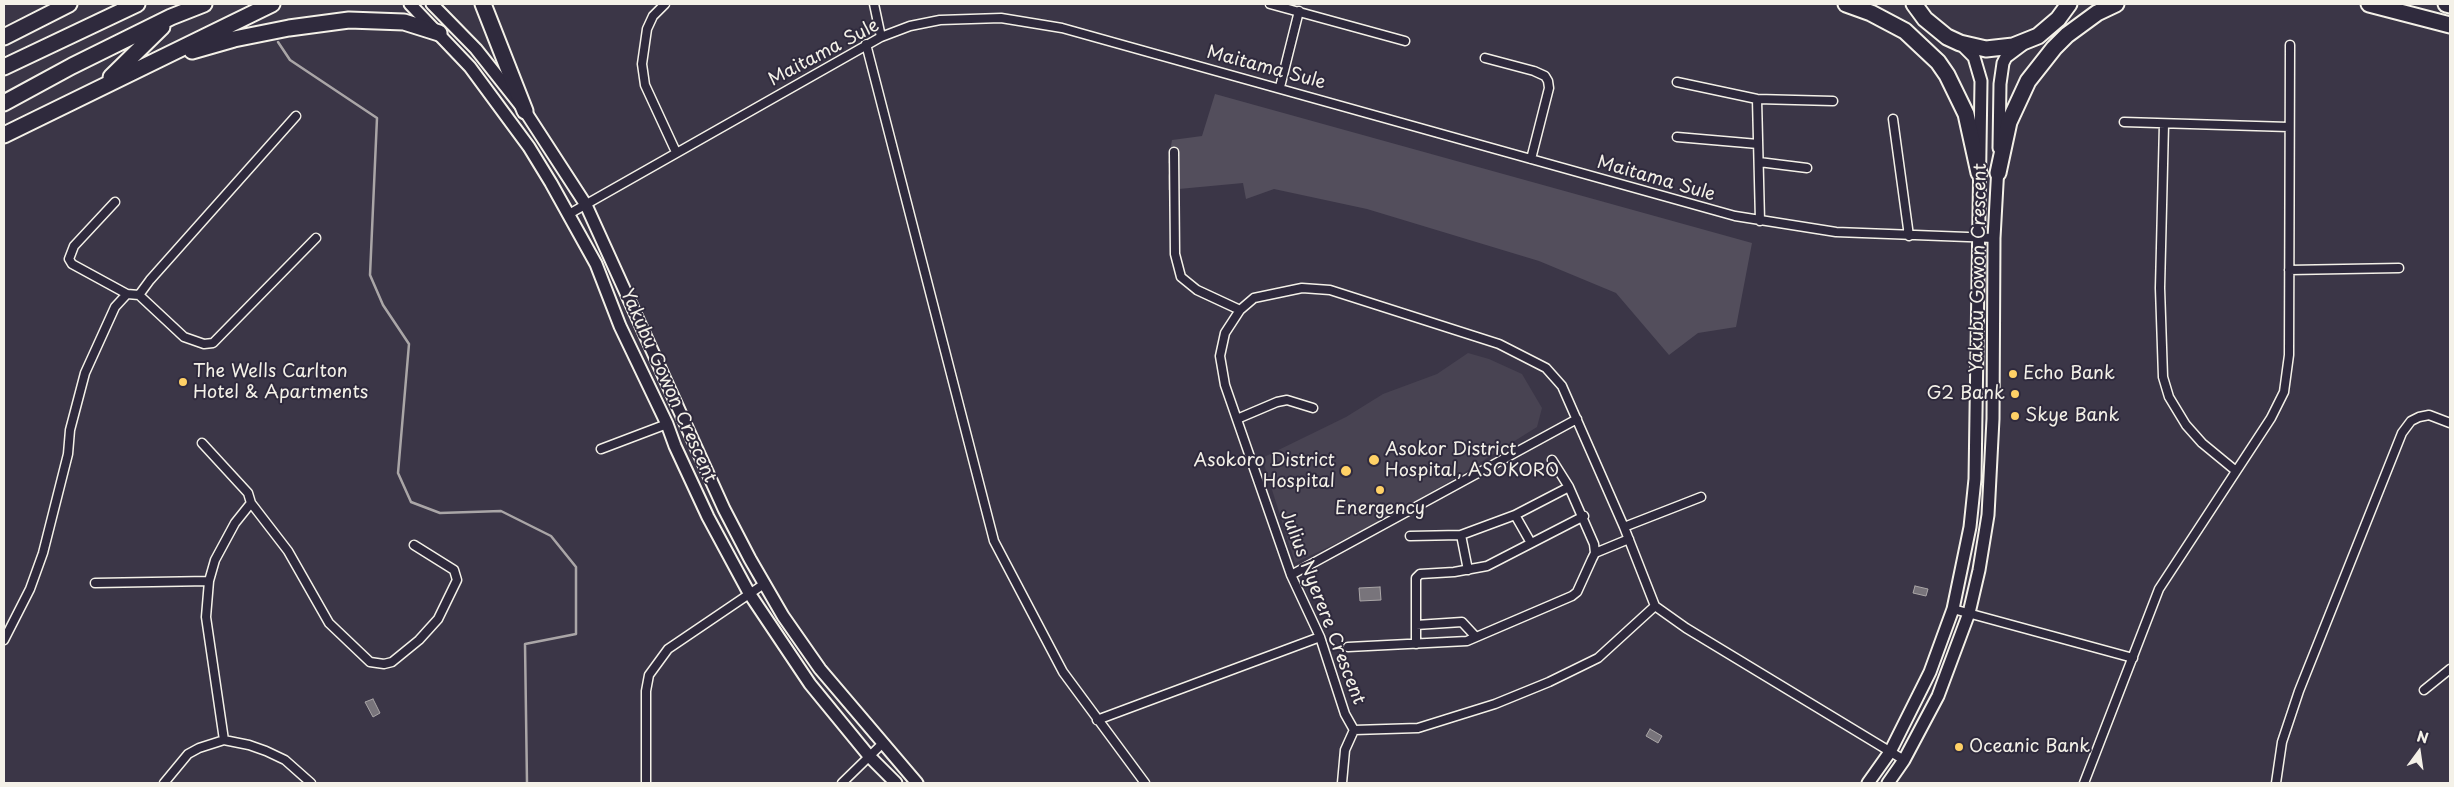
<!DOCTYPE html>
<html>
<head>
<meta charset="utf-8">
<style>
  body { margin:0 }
  #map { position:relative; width:2454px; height:787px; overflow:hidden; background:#3b3647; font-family:"Playpen Sans",sans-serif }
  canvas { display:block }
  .frame { position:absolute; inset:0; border:5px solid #f4f1e8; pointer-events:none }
  .north { position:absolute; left:2394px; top:727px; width:50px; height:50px; -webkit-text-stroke:4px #2f2a3d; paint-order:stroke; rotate:14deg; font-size:14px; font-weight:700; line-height:20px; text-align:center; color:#f4f1e8 }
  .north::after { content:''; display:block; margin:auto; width:18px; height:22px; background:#f4f1e8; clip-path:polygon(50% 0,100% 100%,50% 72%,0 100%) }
</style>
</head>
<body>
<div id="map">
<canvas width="2454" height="787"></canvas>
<div class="frame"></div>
<div class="north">N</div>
</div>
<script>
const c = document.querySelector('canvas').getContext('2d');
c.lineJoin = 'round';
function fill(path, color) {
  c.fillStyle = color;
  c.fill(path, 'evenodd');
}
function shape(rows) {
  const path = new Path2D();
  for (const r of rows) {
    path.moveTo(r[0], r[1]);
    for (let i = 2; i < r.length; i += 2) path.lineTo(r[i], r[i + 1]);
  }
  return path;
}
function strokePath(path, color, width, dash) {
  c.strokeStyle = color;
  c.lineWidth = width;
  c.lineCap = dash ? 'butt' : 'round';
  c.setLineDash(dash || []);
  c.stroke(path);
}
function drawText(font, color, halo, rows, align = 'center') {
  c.font = font + ' "Playpen Sans",sans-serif';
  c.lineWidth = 4;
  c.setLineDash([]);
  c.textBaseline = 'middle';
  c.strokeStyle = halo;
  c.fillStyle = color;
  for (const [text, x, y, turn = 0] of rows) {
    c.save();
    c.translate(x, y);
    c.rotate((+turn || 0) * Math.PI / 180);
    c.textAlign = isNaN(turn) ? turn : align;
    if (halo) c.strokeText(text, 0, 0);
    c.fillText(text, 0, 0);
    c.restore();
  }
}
const built = shape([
  [1468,353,1489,359,1522,374,1542,408,1537,427,1452,480,1368,528,1295,563,1262,458,1346,417,1383,394,1437,374]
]);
const green = shape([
  [1215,94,1752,243,1736,327,1698,333,1669,355,1616,293,1539,261,1367,209,1274,189,1246,199,1243,183,1168,190,1168,176,1172,164,1168,163,1172,140,1202,136]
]);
const water = shape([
  [1915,586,1928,589,1926,596,1913,593,1915,586],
  [1380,587,1381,600,1360,601,1359,588,1380,587],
  [373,699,380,713,373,717,365,702,373,699],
  [1650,729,1662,736,1658,743,1646,736,1650,729]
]);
const stream = shape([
  [278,42,290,60,377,118,370,275,383,305,409,344,398,473,411,502,440,513,501,511,551,536,576,567,576,634,525,644,527,783]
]);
const street = shape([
  [665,4,653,16,647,29,642,64,645,85,676,152],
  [874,4,881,37],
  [1270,4,1405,41],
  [866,44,994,541,1063,672,1145,783],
  [1485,58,1534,71,1545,76,1548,81,1549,88,1531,159],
  [1677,82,1757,99,1833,101],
  [1280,87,1299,11],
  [1757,99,1760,221],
  [1893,119,1909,236],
  [2124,122,2289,127],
  [2164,124,2160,288,2163,377,2169,397,2186,425,2202,443,2236,471],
  [1677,137,1758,144],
  [1174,152,1175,254,1181,277,1197,290,1240,310],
  [1759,162,1807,168],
  [115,202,74,246,69,259,72,264,127,294,139,295,184,337,204,344,213,343,316,238],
  [569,214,881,37,910,26,940,20,1001,18,1062,28,1735,216,1836,232,1994,238],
  [2289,270,2399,268],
  [139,295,150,280,296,116],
  [1237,419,1277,402,1287,400,1313,408],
  [202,443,248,493,251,503,288,551,329,623,370,662,384,664,392,662,419,640,438,619,457,580,454,570,414,545],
  [601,449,667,424],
  [1515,515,1531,543],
  [1624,527,1701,497],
  [1461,535,1468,570],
  [1410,536,1461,535,1515,515,1569,487],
  [1595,553,1629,539],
  [1291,575,1577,419],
  [95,583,209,581],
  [1953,609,2133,658],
  [1416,625,1462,622,1475,636],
  [4,640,30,589,43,553,68,454,70,430,85,373,115,307,127,294],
  [1416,644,1416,578,1420,574,1454,572,1487,566,1584,516],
  [1348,647,1467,641,1572,596,1577,592,1592,559,1595,553,1594,544,1569,487,1552,460],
  [2424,690,2450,669],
  [1097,720,1320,637],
  [1354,730,1418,728,1495,704,1549,682,1598,658,1655,606],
  [224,740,206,617,209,581,215,560,235,523,251,503],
  [164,783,188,754,199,748,224,740,249,745,266,751,285,760,311,783],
  [646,783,646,691,649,675,668,649,764,584],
  [842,783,882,744],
  [1342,783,1345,750,1354,730,1345,714,1320,637,1291,575,1225,385,1220,356,1225,333,1240,310,1254,298,1302,288,1330,290,1499,344,1546,368,1562,386,1624,527,1655,606,1686,628,1904,760],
  [2084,783,2159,589,2271,418,2284,392,2289,355,2290,45],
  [2276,783,2282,742,2299,691,2402,433,2411,421,2419,417,2429,415,2450,423]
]);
const secondary = shape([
  [410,4,470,67,529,147,551,183,596,264,620,326,667,424,675,446,708,517,749,593,810,684,869,756,896,783],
  [432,4,476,49,525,111,586,205,724,509,750,559,783,616,820,669,917,783],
  [1999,148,2000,84,2003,63,2006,57,2022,45],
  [1868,783,1890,752,1930,672,1953,609,1970,527,1975,479,1981,81,1974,57,1960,43],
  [1888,783,1904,760,1938,696,1969,613,1979,570,1988,515,1993,419,1994,238,1998,166]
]);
const highway = shape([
  [483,4,525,111],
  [1846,4,1871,13,1905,31,1938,62,1947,75,1966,114,1979,173],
  [1914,4,1925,19,1947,37,1960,43,1986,49,2013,46,2038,36,2058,19,2069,4],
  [2369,4,2450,25],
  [2446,4,2450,5],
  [4,37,69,4],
  [192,51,234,39,289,28,349,20,404,22,439,33],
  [4,67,137,4],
  [111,77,162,27],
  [4,103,72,66,171,17,204,4],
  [4,135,272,4],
  [1998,173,2009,122,2028,81,2054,48,2067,35,2097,13,2116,4]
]);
const markers = [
  [2013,374,5,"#ffd166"],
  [183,382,5,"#ffd166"],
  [2015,394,5,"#ffd166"],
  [2015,416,5,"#ffd166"],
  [1374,460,6,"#ffd166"],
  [1346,471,6,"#ffd166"],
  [1380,490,5,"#ffd166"],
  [1959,747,5,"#ffd166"]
];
const streetNames = [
  ["Maitama Sule",824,53,-28],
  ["Maitama Sule",1266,68,15],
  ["Maitama Sule",1656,179,16],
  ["Yakubu Gowon Crescent",1979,268,-89],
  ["Yakubu Gowon Crescent",668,386,66],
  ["Julius Nyerere Crescent",1322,607,69]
];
const poiNames = [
  ["The Wells Carlton",193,372],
  ["Hotel & Apartments",193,393],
  ["Echo Bank",2023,374],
  ["G2 Bank",2005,394,"right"],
  ["Skye Bank",2025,416],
  ["Asokor District",1385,450],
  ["Hospital, ASOKORO",1385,471],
  ["Asokoro District",1335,461,"right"],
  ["Hospital",1335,482,"right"],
  ["Energency",1380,509,"center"],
  ["Oceanic Bank",1969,747]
];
fill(built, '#484352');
fill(green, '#534e5c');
fill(water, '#78747b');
strokePath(water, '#aaa6a7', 1);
strokePath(stream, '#aaa6a7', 2.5);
strokePath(street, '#f4f1e8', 11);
strokePath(secondary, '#f4f1e8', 15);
strokePath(highway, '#f4f1e8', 19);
strokePath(street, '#2f2a3d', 8);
strokePath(secondary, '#2f2a3d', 11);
strokePath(highway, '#2f2a3d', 15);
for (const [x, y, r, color] of markers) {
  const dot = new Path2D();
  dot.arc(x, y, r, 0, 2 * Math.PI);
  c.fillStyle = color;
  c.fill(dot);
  strokePath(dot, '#2f2a3d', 2);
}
drawText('18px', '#f4f1e8', '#2f2a3d', streetNames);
drawText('18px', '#f4f1e8', '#2f2a3d', poiNames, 'left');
</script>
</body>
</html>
